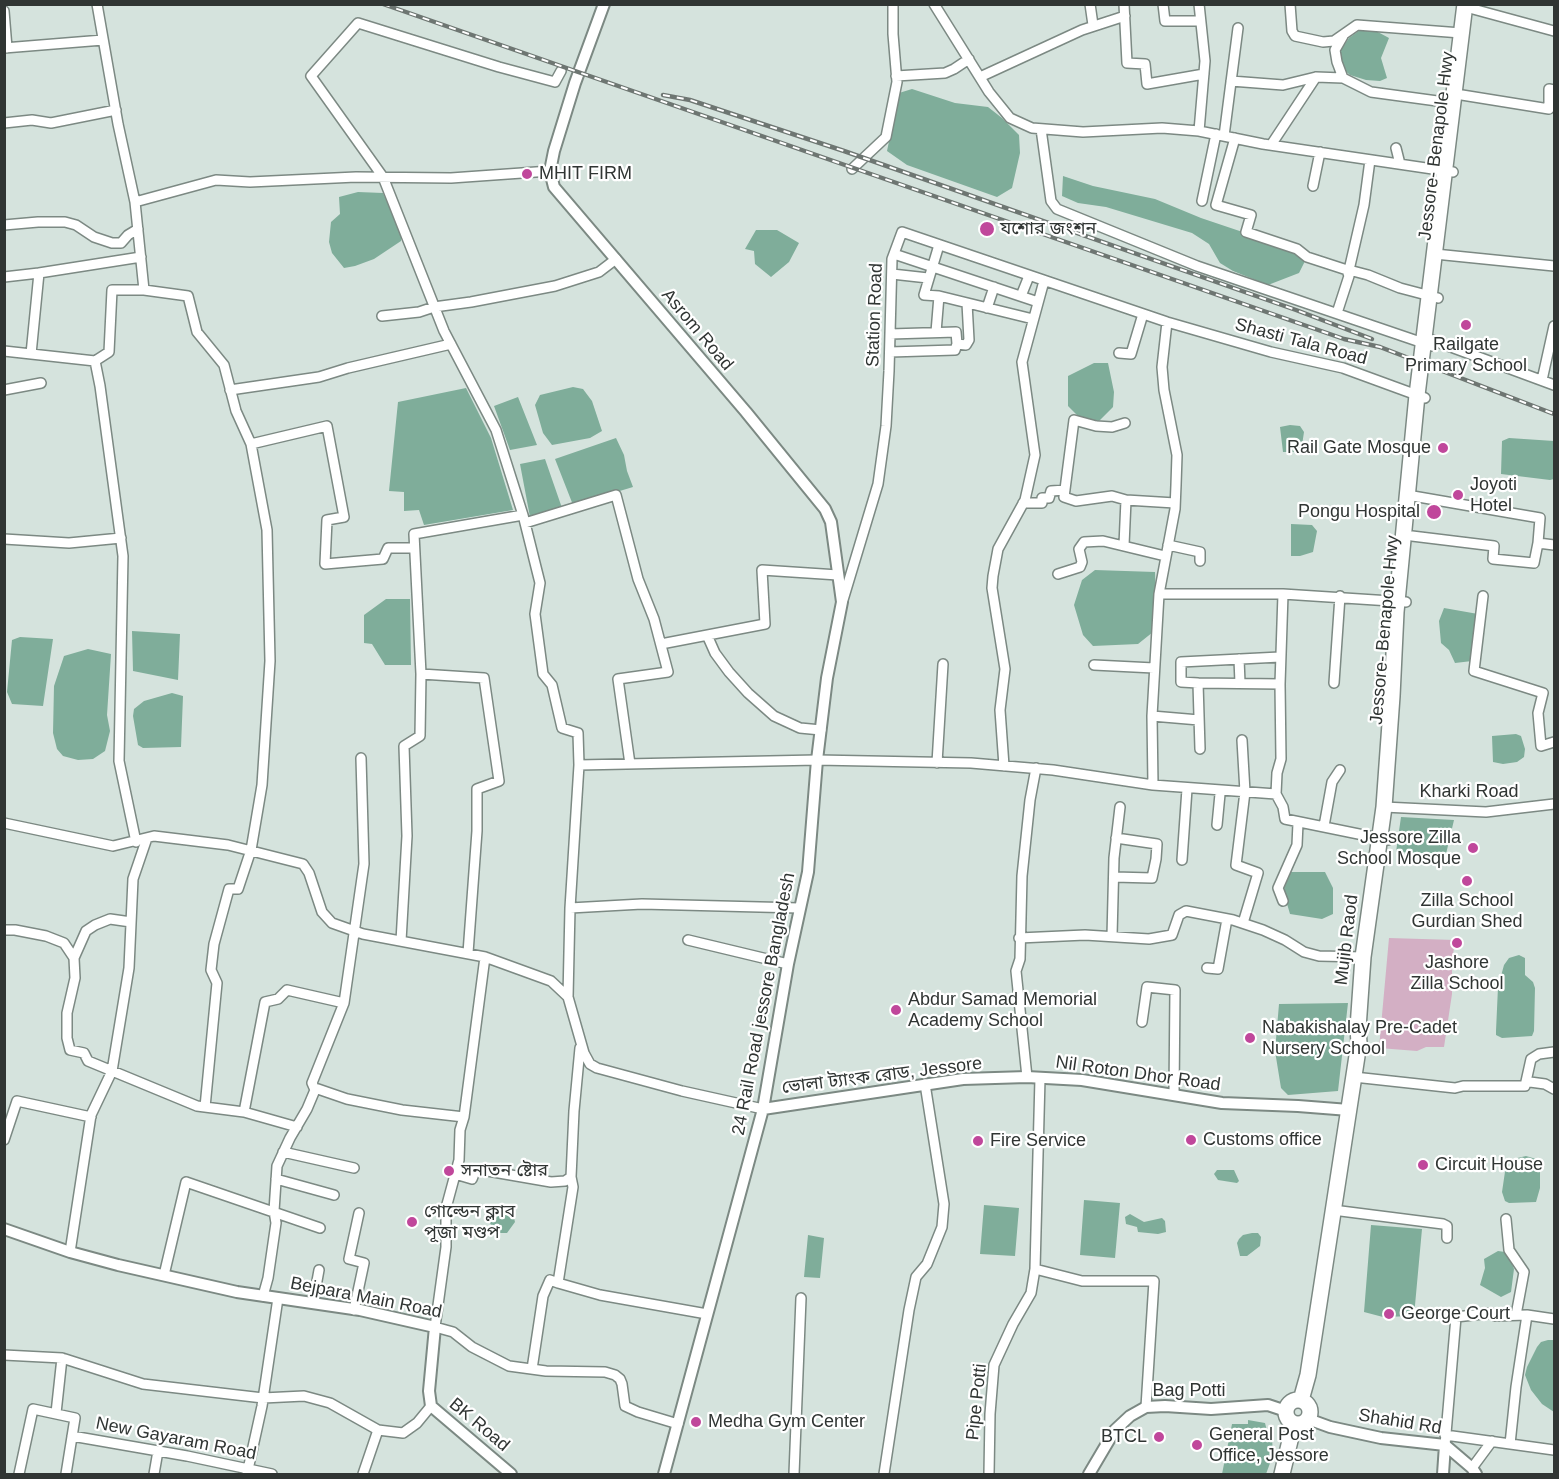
<!DOCTYPE html>
<html>
<head>
<meta charset="utf-8">
<style>
  body { margin:0 }
  #map { position:relative; width:1559px; height:1479px; overflow:hidden; background:#d5e3dd; font-family:Helvetica,sans-serif }
  canvas { display:block }
  .frame { position:absolute; inset:0; border:6px solid #303533; pointer-events:none }
</style>
</head>
<body>
<div id="map">
<canvas width="1559" height="1479"></canvas>
<div class="frame"></div>
</div>
<script>
const c = document.querySelector('canvas').getContext('2d');
c.lineJoin = 'round';
function fill(path, color) {
  c.fillStyle = color;
  c.fill(path, 'evenodd');
}
function shape(rows) {
  const path = new Path2D();
  for (const r of rows) {
    if (r.length === 3) {
      path.moveTo(r[0] + r[2], r[1]);
      path.arc(r[0], r[1], r[2], 0, 2 * Math.PI);
      continue;
    }
    path.moveTo(r[0], r[1]);
    for (let i = 2; i < r.length; i += 2) path.lineTo(r[i], r[i + 1]);
  }
  return path;
}
function strokePath(path, color, width, dash) {
  c.strokeStyle = color;
  c.lineWidth = width;
  c.lineCap = dash ? 'butt' : 'round';
  c.setLineDash(dash || []);
  c.stroke(path);
}
function drawText(font, color, halo, rows, align = 'center') {
  c.font = font + ' Helvetica,"Noto Sans Bengali",sans-serif';
  c.lineWidth = 4.5;
  c.setLineDash([]);
  c.textBaseline = 'middle';
  c.strokeStyle = halo;
  c.fillStyle = color;
  for (const [text, x, y, turn = 0] of rows) {
    c.save();
    c.translate(x, y);
    c.rotate((+turn || 0) * Math.PI / 180);
    c.textAlign = isNaN(turn) ? turn : align;
    if (halo) c.strokeText(text, 0, 0);
    c.fillText(text, 0, 0);
    c.restore();
  }
}
const green = shape([
  [1389,938,1455,940,1452,962,1452,994,1444,1047,1426,1047,1417,1051,1379,1048]
]);
const water = shape([
  [1360,30,1376,31,1389,38,1381,58,1387,78,1380,81,1366,80,1350,75,1343,69,1338,54,1349,38],
  [912,89,955,103,988,107,1002,118,1019,135,1020,153,1012,188,997,197,907,165,887,151,899,93],
  [1063,176,1093,186,1155,199,1201,218,1290,248,1305,261,1299,273,1268,285,1233,271,1220,263,1209,244,1192,233,1106,207,1078,203,1062,196],
  [358,192,383,193,401,232,401,241,374,259,355,266,344,268,332,253,329,242,331,222,340,214,339,197],
  [756,230,777,230,799,243,789,262,771,277,755,264,754,251,745,249],
  [1094,363,1108,363,1114,392,1113,407,1099,421,1080,418,1068,406,1068,376],
  [573,387,583,389,592,401,602,431,590,438,552,445,543,433,535,405,540,395],
  [466,388,491,438,513,510,424,525,419,510,404,511,404,492,389,491,398,402],
  [518,397,537,445,510,450,494,406],
  [1290,425,1300,426,1304,432,1301,452,1283,452,1280,427],
  [616,438,624,455,627,471,633,487,573,505,555,459],
  [1509,438,1554,441,1554,479,1550,480,1501,474,1502,441],
  [545,459,562,508,530,517,520,464],
  [1291,524,1312,525,1317,531,1313,552,1300,556,1291,556],
  [1095,570,1155,572,1156,603,1153,632,1138,644,1093,646,1083,635,1074,605,1082,580],
  [386,599,410,599,411,665,385,665,372,644,364,643,364,615],
  [1444,608,1478,614,1472,661,1455,663,1449,650,1441,643,1439,621],
  [132,631,180,634,178,680,133,671],
  [20,637,53,639,43,706,12,704,7,692,12,640],
  [88,649,111,654,107,715,110,731,105,751,93,759,78,760,63,756,57,749,53,733,54,686,64,656],
  [172,693,183,696,181,747,143,748,138,745,133,716,134,709,144,701],
  [1516,734,1521,736,1525,749,1524,757,1517,762,1503,764,1493,762,1492,736],
  [1401,817,1454,820,1446,854,1396,852],
  [1291,872,1325,872,1333,888,1333,914,1322,919,1290,914,1283,890],
  [1519,955,1525,958,1525,975,1533,982,1535,988,1534,1031,1532,1036,1502,1038,1496,1035,1496,1031,1498,987,1504,965,1509,958],
  [1348,1003,1338,1091,1288,1095,1281,1088,1275,1051,1279,1004],
  [1526,1156,1536,1159,1540,1166,1540,1188,1536,1202,1509,1203,1505,1201,1502,1192,1506,1165,1509,1160],
  [1217,1170,1234,1170,1239,1181,1237,1183,1218,1180,1214,1174],
  [1084,1200,1120,1203,1115,1258,1080,1255],
  [984,1205,1019,1208,1015,1256,980,1254],
  [507,1206,512,1210,515,1222,507,1233,499,1233,494,1230,490,1223,492,1215,498,1208],
  [1130,1214,1144,1222,1162,1218,1165,1221,1166,1232,1158,1234,1138,1232,1137,1227,1126,1224,1125,1217],
  [1371,1225,1422,1229,1414,1316,1383,1317,1364,1312],
  [1252,1233,1258,1233,1261,1237,1260,1246,1247,1256,1240,1256,1237,1243,1239,1239,1243,1235],
  [808,1235,824,1238,820,1278,804,1277],
  [1498,1251,1505,1252,1508,1254,1514,1269,1511,1292,1501,1297,1480,1285,1485,1268,1484,1259],
  [1548,1340,1554,1340,1554,1412,1542,1404,1531,1390,1525,1375,1527,1367,1537,1347,1541,1342],
  [1248,1420,1265,1423,1267,1431,1272,1438,1273,1455,1266,1474,1222,1474,1232,1424,1248,1424]
]);
const minor = shape([
  [97,4,118,124,135,202,216,180,250,182,356,177,451,178,550,171],
  [934,4,989,92,1010,118,1032,128,1083,132,1162,128,1199,131,1263,144,1453,172],
  [1090,4,1093,25],
  [1124,4,1127,63,1145,64,1147,84,1204,74],
  [1163,4,1165,21,1200,21],
  [1290,4,1292,31,1295,36,1323,42,1334,41,1357,25,1461,33],
  [1473,9,1554,31],
  [4,11,7,48],
  [1343,36,1335,50,1337,62,1343,78],
  [4,48,103,40],
  [896,76,945,73,954,69,969,59],
  [980,77,1082,30,1125,16],
  [1231,81,1283,85,1316,77,1343,78,1371,92,1452,103],
  [1462,95,1549,109,1549,89,1554,90],
  [4,123,32,120,51,123,116,110],
  [1041,129,1051,201,1057,209,1197,266,1432,346],
  [1199,131,1205,61,1199,4],
  [1224,136,1238,28],
  [1235,138,1216,205,1251,215,1246,232,1297,249,1307,257,1347,270,1349,276,1337,313],
  [1271,145,1316,77],
  [1396,148,1400,164],
  [1370,160,1364,205,1349,270,1368,275,1400,288,1438,298],
  [852,169,886,137,897,82,893,34,893,4],
  [1313,186,1320,152],
  [1202,201,1216,134],
  [135,202,144,290,188,296,197,332,224,365,236,411,251,444,267,530,270,661,262,785,251,850,238,889,229,889,214,944,211,970,217,983,205,1107],
  [4,225,38,222,65,222,76,225,94,237,112,243,121,243,128,235,138,229],
  [894,254,1038,302],
  [1435,254,1554,266],
  [39,273,141,257],
  [892,274,928,278],
  [4,277,39,273,31,354],
  [939,296,1033,319],
  [1021,296,1029,276],
  [987,308,994,287],
  [382,316,419,312,434,307,471,302,555,286,599,272,616,259],
  [936,332,939,296,924,295,939,245],
  [1424,337,1554,385],
  [957,344,966,345,969,340,967,303],
  [4,351,95,361,100,386,123,556,119,761,136,842],
  [890,352,955,350,957,344,956,332,890,334],
  [1119,353,1131,354,1143,314],
  [95,361,109,352,112,290,144,290],
  [1542,380,1554,326],
  [4,390,41,383],
  [230,390,319,377,348,368,451,344],
  [1125,423,1112,427,1096,426,1074,420,1064,497,1076,501,1112,496,1126,500],
  [251,444,327,426,344,517,327,520,325,564,383,559,388,548,414,548],
  [1407,495,1540,518,1538,543,1554,545],
  [1023,503,1042,503,1042,498,1049,498,1051,491,1065,490],
  [523,515,496,430,444,331,383,177,311,76,358,23,499,67,555,82,561,71],
  [525,523,616,495,638,579,654,619,668,672,618,679,630,764],
  [1412,536,1494,546,1493,559,1534,563,1538,543],
  [4,539,69,543,121,538],
  [1124,545,1126,500,1175,503],
  [1168,545,1200,552,1200,561],
  [1058,574,1080,567,1082,562,1079,549,1084,542,1103,541,1165,556],
  [1159,594,1175,509,1176,485,1177,455,1164,390,1162,367,1167,322],
  [1483,596,1474,671,1543,693,1538,713,1541,746,1554,742],
  [843,600,878,484,886,426,889,371,892,259,902,232,1167,322,1271,352,1343,368,1425,398],
  [707,635,715,653,729,672,748,693,774,716,800,728,821,730],
  [661,644,765,624,762,570,838,575],
  [1239,659,1240,683],
  [1094,665,1154,668],
  [1198,683,1181,682,1181,662,1280,657],
  [1334,683,1340,596],
  [1152,716,1199,720],
  [1242,740,1245,792,1236,865,1258,873,1243,923],
  [1200,749,1198,683,1280,684],
  [937,763,943,664],
  [1004,766,1000,710,1005,669,992,588,993,576,998,549,1025,500,1035,455,1022,362,1044,281],
  [1153,785,1152,716,1159,594,1283,594,1406,602],
  [1276,794,1277,773,1281,759,1280,684,1283,594],
  [1384,807,1486,812,1554,804],
  [4,823,113,846,154,836,228,845,303,864,309,873,322,912,332,923,363,934,485,957,551,981,568,997,584,1053,590,1064,597,1068,682,1091,763,1109],
  [1217,825,1220,794],
  [1324,826,1332,782,1340,770],
  [1182,860,1187,789],
  [1114,877,1152,878,1156,859,1157,844,1116,838],
  [1283,901,1278,888,1297,845,1298,823],
  [570,908,642,904,799,908],
  [4,930,15,930,46,936,64,943,74,958,75,978,67,1013,67,1038,70,1050,84,1053,88,1061,197,1106,244,1112,297,1127],
  [1112,936,1114,858,1120,807],
  [1019,938,1085,935,1149,939,1172,935,1179,915,1186,911,1233,920,1263,930,1285,940,1304,952,1319,956,1363,957],
  [688,940,788,964],
  [401,941,407,836,404,746,420,736,421,674],
  [468,953,477,831,477,789,499,781,484,678,421,674,414,534,523,515,540,583,535,614,543,674,552,685,562,728,578,733,579,765],
  [74,958,86,931,95,925,110,919,131,922],
  [1207,968,1218,969,1227,919],
  [568,997,570,908,579,765,817,760,971,763,1053,770,1153,785,1276,794,1283,807,1285,819,1388,840],
  [1142,1022,1147,987,1175,990,1174,1094],
  [1027,1077,1016,971,1020,959,1022,876,1030,800,1036,768],
  [1354,1077,1455,1088,1463,1086,1525,1086,1531,1059,1539,1054,1554,1052],
  [1530,1082,1545,1084,1554,1089],
  [315,1090,315,1088,347,1099,402,1110,464,1117,460,1130,459,1160,446,1208,446,1247,435,1327,453,1332,472,1347,509,1366,546,1371,605,1372,615,1375,620,1379,622,1384,625,1406,638,1412,678,1424],
  [244,1112,265,1002,278,999,287,990,344,1003],
  [464,1117,485,957],
  [4,1140,17,1101,91,1117],
  [283,1152,354,1168],
  [455,1174,472,1179,476,1169,551,1182,565,1181,571,1177,574,1111,580,1048],
  [276,1179,334,1195],
  [1333,1210,1443,1224,1447,1226,1447,1238],
  [1506,1219,1509,1250,1524,1272,1516,1315],
  [70,1252,91,1115,112,1071,129,968,133,879,147,838],
  [1035,1269,1082,1281,1154,1281,1146,1407],
  [164,1275,186,1182,320,1228],
  [558,1283,600,1295,707,1314],
  [263,1296,268,1278,276,1223,274,1211,277,1166,290,1138,307,1109,315,1090,312,1083,344,1003,364,864,361,758],
  [313,1303,319,1270],
  [354,1310,364,1263,349,1259,359,1213],
  [1527,1315,1554,1319],
  [4,1355,62,1358,143,1384,263,1398,304,1396,330,1403,378,1430,403,1433,417,1423,431,1406],
  [532,1369,543,1296,550,1280,558,1283,573,1187,571,1177],
  [56,1413,62,1358],
  [1445,1435,1554,1450],
  [72,1436,187,1456,272,1474],
  [1445,1445,1456,1317,1491,1313,1495,1316,1527,1315,1516,1387,1510,1444],
  [1472,1468,1492,1441],
  [19,1474,33,1409,75,1418,66,1474],
  [154,1474,158,1451],
  [247,1474,262,1406,278,1298],
  [363,1474,378,1430],
  [794,1474,801,1298],
  [884,1474,909,1310,916,1277,927,1264,942,1227,944,1204,925,1084],
  [989,1474,990,1414,994,1365,1013,1324,1031,1293,1035,1269,1040,1078]
]);
const tertiary = shape([
  [604,4,575,83,554,151,550,171,554,187,746,412,825,509,831,522,842,602,827,678,817,760,808,872,788,964,763,1109,664,1474],
  [763,1109,963,1079,1027,1077,1082,1080,1222,1103,1298,1106,1349,1110],
  [4,1229,70,1252,118,1265,237,1292,360,1310,435,1327,429,1391,431,1406,511,1474],
  [1308,1419,1330,1427,1381,1438,1445,1445,1472,1468,1476,1474],
  [1089,1474,1115,1430,1130,1416,1146,1407,1165,1406,1211,1409,1268,1405,1286,1411],
  [1443,1474,1445,1445]
]);
const trunk = shape([
  [1298,1412,12],
  [1301,1400,1308,1375,1359,1043,1358,1028,1363,957,1384,807,1392,696,1396,612,1417,395,1465,4],
  [1282,1474,1294,1424]
]);
const rail = shape([
  [383,4,1344,339,1380,347,1554,414],
  [663,95,690,100,844,151,1296,310,1372,339]
]);
const markers = [
  [527,174,6,"#c0479b"],
  [987,229,8,"#c0479b"],
  [1466,325,6,"#c0479b"],
  [1443,448,6,"#c0479b"],
  [1458,495,6,"#c0479b"],
  [1434,512,8,"#c0479b"],
  [1473,848,6,"#c0479b"],
  [1467,881,6,"#c0479b"],
  [1457,943,6,"#c0479b"],
  [896,1010,6,"#c0479b"],
  [1250,1038,6,"#c0479b"],
  [1191,1140,6,"#c0479b"],
  [978,1141,6,"#c0479b"],
  [1423,1165,6,"#c0479b"],
  [449,1171,6,"#c0479b"],
  [412,1222,6,"#c0479b"],
  [1389,1314,6,"#c0479b"],
  [696,1422,6,"#c0479b"],
  [1159,1437,6,"#c0479b"],
  [1197,1445,6,"#c0479b"]
];
const streetNames = [
  ["Jessore- Benapole Hwy",1437,146,-83],
  ["Station Road",875,315,-88],
  ["Asrom Road",697,330,50],
  ["Shasti Tala Road",1301,342,15],
  ["Jessore- Benapole Hwy",1385,630,-85],
  ["Kharki Road",1469,792],
  ["Mujib Raod",1347,940,-83],
  ["24 Rail Road jessore Bangladesh",764,1004,-79],
  ["Nil Roton Dhor Road",1138,1074,8],
  ["ভোলা ট্যাংক রোড, Jessore",882,1076,-7],
  ["Bejpara Main Road",366,1298,11],
  ["Bag Potti",1189,1391],
  ["Pipe Potti",977,1402,-84],
  ["Shahid Rd",1400,1422,9],
  ["BK Road",479,1425,40],
  ["New Gayaram Road",176,1439,11]
];
const poiNames = [
  ["MHIT FIRM",539,174],
  ["যশোর জংশন",1000,229],
  ["Railgate",1466,345,"center"],
  ["Primary School",1466,366,"center"],
  ["Rail Gate Mosque",1431,448,"right"],
  ["Joyoti",1470,485],
  ["Hotel",1470,506],
  ["Pongu Hospital",1420,512,"right"],
  ["Jessore Zilla",1461,838,"right"],
  ["School Mosque",1461,859,"right"],
  ["Zilla School",1467,901,"center"],
  ["Gurdian Shed",1467,922,"center"],
  ["Jashore",1457,963,"center"],
  ["Zilla School",1457,984,"center"],
  ["Abdur Samad Memorial",908,1000],
  ["Academy School",908,1021],
  ["Nabakishalay Pre-Cadet",1262,1028],
  ["Nursery School",1262,1049],
  ["Customs office",1203,1140],
  ["Fire Service",990,1141],
  ["Circuit House",1435,1165],
  ["সনাতন ষ্টোর",461,1171],
  ["গোল্ডেন ক্লাব",424,1212],
  ["পূজা মণ্ডপ",424,1233],
  ["George Court",1401,1314],
  ["Medha Gym Center",708,1422],
  ["General Post",1209,1435],
  ["Office, Jessore",1209,1456],
  ["BTCL",1147,1437,"right"]
];
fill(green, '#d3afc4');
fill(water, '#7fad9a');
strokePath(minor, '#7c8983', 12);
strokePath(tertiary, '#7c8983', 14);
strokePath(trunk, '#7c8983', 18);
strokePath(minor, '#fff', 9);
strokePath(tertiary, '#fff', 10);
strokePath(trunk, '#fff', 15);
strokePath(rail, '#6e7672', 4.5);
strokePath(rail, '#fff', 2, [7]);
for (const [x, y, r, color] of markers) {
  const dot = new Path2D();
  dot.arc(x, y, r, 0, 2 * Math.PI);
  c.fillStyle = color;
  c.fill(dot);
  strokePath(dot, '#fff', 2);
}
drawText('18px', '#303533', '#fff', streetNames);
drawText('18px', '#303533', '#fff', poiNames, 'left');
</script>
</body>
</html>
